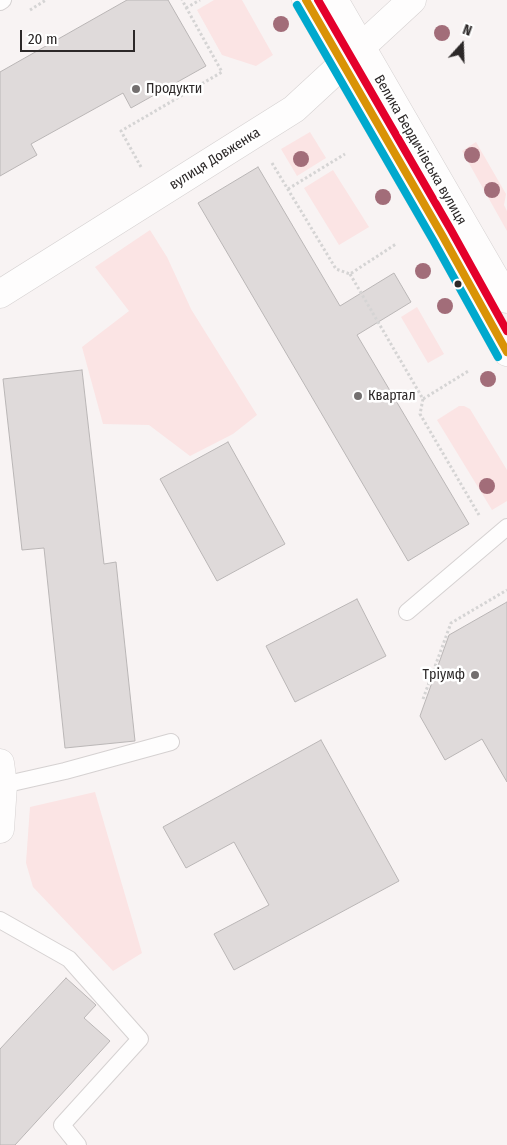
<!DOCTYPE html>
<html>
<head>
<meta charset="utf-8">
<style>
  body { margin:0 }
  #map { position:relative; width:507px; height:1145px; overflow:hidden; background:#f8f3f3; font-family:"Fira Sans Condensed",sans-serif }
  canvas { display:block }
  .north { position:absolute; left:437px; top:20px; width:50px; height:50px; -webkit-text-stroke:4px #fff; paint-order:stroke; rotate:20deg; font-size:14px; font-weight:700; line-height:20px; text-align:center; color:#2c2828 }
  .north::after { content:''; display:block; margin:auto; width:18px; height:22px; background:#2c2828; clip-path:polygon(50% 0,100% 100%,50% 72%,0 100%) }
  .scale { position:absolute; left:20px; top:30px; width:115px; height:22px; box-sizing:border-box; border:2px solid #2c2828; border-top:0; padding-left:6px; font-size:15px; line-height:18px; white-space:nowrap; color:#2c2828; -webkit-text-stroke:4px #fff; paint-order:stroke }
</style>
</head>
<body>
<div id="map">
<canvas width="507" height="1145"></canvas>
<div class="north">N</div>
<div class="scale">20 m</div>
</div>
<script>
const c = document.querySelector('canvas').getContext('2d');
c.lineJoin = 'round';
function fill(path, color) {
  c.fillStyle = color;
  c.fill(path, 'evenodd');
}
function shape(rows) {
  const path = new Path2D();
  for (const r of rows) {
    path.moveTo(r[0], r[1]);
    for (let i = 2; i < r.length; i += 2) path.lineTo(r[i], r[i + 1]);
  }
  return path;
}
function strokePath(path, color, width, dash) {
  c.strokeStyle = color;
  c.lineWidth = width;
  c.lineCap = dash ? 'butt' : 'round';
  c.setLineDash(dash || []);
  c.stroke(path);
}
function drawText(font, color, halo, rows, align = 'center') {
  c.font = font + ' "Fira Sans Condensed",sans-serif';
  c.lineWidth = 5;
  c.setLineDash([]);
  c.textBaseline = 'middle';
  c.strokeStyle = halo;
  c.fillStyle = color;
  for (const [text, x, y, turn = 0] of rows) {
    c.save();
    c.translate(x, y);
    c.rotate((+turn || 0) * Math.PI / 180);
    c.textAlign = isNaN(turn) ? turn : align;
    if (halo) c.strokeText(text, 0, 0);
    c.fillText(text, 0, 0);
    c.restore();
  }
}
const green = shape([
  [214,0,242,0,273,55,256,66,222,55,197,10],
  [310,132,326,158,297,176,281,149],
  [476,142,506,194,504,205,507,211,507,231,462,151],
  [333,170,369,227,339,245,304,188],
  [150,230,167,257,191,309,257,415,233,434,190,456,149,425,103,424,82,347,129,311,95,267],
  [417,307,444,354,428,363,401,317],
  [459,406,464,406,470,409,507,470,507,501,492,510,437,420],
  [95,792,142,953,113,971,33,887,26,863,30,807]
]);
const building = shape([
  [127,0,168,0,206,66,131,108,123,93,31,144,37,155,0,176,0,72,127,0],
  [258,167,340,306,394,273,411,302,357,335,469,524,408,561,198,203,258,167],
  [82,370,104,564,116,562,135,741,65,748,44,548,22,550,3,379,82,370],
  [228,442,285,544,217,581,160,479,228,442],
  [357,599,386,656,295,702,266,646,357,599],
  [507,602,507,782,482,739,445,760,420,716,449,635,507,602],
  [321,740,399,881,234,970,214,934,269,905,234,842,186,868,163,827,321,740],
  [66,978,96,1005,84,1018,110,1041,15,1145,0,1145,0,1049,66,978]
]);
const path = shape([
  [186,8,200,0],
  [30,10,46,0],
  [272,163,336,269,350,274,396,244],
  [141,167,121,131,222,72,182,0],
  [288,189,345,154],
  [350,274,423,399,470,370],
  [423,399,420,414,479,515],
  [423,699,451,623,507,590]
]);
const service = shape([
  [0,2,3,0],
  [407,612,507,527],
  [3,785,65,771,171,742],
  [0,920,69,959,140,1039,62,1125,78,1145]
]);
const minor = shape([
  [0,294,294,109,412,0],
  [0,763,3,785,0,829]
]);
const trunk = shape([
  [306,0,442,235,507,352],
  [334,0,507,299]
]);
const bus1 = shape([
  [306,0,442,235,507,352]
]);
const bus2 = shape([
  [297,5,433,240,498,357]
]);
const bus3 = shape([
  [318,0,451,230,507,331]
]);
const trees = [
  [281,24],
  [442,33],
  [472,155],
  [301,159],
  [492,190],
  [383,197],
  [423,271],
  [445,306],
  [488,379],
  [487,486]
];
const markers = [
  [136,89,5,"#736f6f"],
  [458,284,4.5,"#2c2828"],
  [358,396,5,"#736f6f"],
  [475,675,5,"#736f6f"]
];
const poiNames = [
  ["Продукти",146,89],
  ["Квартал",368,396],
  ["Тріумф",465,675,"right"]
];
const streetNames = [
  ["Велика Бердичівська вулиця",420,150,60],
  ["вулиця Довженка",215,159,-32]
];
fill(green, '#fbe4e4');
fill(building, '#dfdada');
strokePath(building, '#bab6b6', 1);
strokePath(service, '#d5d1d1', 18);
strokePath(minor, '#d5d1d1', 29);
strokePath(trunk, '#d5d1d1', 29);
strokePath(path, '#d5d4d4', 3, [2.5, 2.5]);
strokePath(service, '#fefdfd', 16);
strokePath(minor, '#fefdfd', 28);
strokePath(trunk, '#fefdfd', 28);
strokePath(bus1, '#d99306', 8);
strokePath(bus2, '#00a9ce', 8);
strokePath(bus3, '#e4002b', 8);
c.fillStyle = '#a26d79';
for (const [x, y] of trees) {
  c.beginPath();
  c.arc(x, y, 8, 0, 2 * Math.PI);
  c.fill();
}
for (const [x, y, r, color] of markers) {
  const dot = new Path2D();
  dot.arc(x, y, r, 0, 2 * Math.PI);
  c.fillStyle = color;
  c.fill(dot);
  strokePath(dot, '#fff', 2);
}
drawText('14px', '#2c2828', '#fff', poiNames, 'left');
drawText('14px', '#2c2828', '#fff', streetNames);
</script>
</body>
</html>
